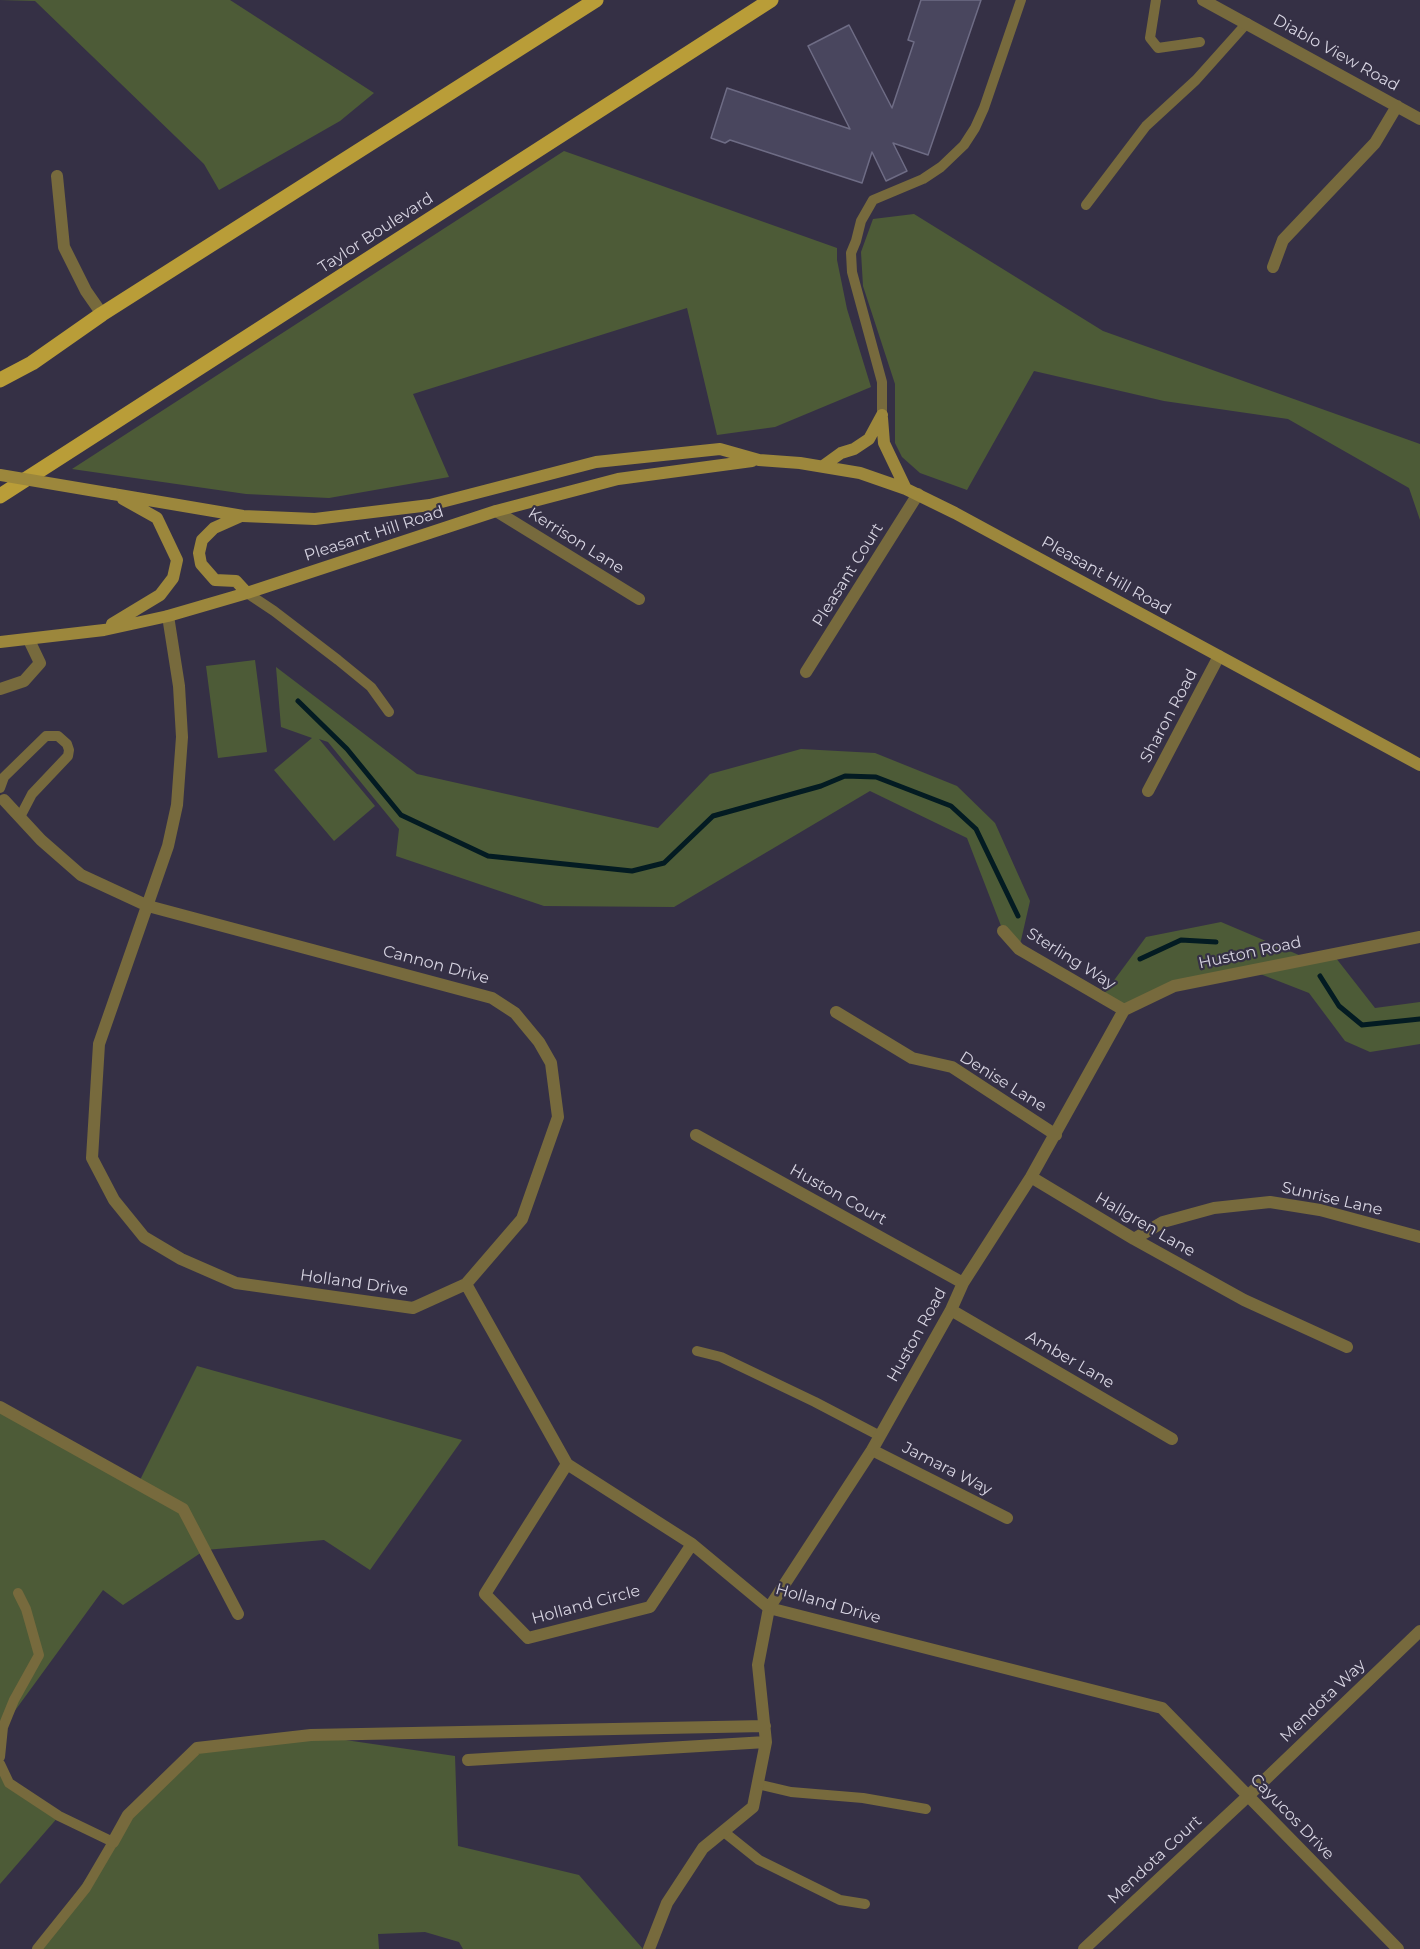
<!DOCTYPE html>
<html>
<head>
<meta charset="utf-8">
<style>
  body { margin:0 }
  canvas { display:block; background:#353045 }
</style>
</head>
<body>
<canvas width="1420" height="1949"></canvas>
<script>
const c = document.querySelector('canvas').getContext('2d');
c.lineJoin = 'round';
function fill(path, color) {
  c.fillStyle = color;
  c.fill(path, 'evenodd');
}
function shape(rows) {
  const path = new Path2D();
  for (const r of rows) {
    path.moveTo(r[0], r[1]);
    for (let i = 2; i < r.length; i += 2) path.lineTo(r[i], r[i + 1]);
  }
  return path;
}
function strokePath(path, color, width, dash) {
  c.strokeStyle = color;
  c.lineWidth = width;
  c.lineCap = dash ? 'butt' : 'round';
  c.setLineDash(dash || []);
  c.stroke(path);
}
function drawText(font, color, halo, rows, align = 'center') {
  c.font = font + ' Montserrat,sans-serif';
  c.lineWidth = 4.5;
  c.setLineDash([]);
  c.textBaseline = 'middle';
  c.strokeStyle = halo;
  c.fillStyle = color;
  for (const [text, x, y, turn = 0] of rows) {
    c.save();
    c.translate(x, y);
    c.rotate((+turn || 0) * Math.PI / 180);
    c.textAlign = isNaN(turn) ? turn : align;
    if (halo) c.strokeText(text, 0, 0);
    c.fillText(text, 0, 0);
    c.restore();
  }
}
const green = shape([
  [0,0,230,0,374,93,340,121,219,190,204,164,35,1],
  [564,151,837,248,837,260,847,309,871,387,775,427,717,435,687,308,413,394,449,477,329,498,246,494,72,469],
  [914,214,1103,331,1420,444,1420,520,1409,488,1288,419,1164,401,1034,371,967,490,920,473,902,457,895,443,895,384,863,286,861,252,873,219],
  [255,660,267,752,218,758,206,666],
  [276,667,417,774,658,828,710,774,801,749,875,753,957,786,995,823,1030,901,1019,949,1003,931,967,838,870,791,674,907,544,906,396,856,399,829,328,742,319,739,375,806,334,841,274,770,312,738,281,727],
  [1221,922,1306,958,1332,953,1375,1008,1420,1002,1420,1044,1370,1052,1345,1041,1309,993,1250,970,1174,986,1124,1010,1101,998,1146,937],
  [197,1366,462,1440,370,1570,324,1540,205,1550,123,1605,103,1590,3,1727,0,1757,0,1407,138,1484],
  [311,1735,455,1756,458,1846,579,1875,643,1949,463,1949,459,1942,425,1932,378,1934,379,1949,35,1949,113,1842,128,1815,197,1748],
  [0,1764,9,1783,59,1816,0,1884]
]);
const stream = shape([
  [298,701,347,749,401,815,488,856,632,871,664,863,713,816,821,786,845,776,876,777,951,806,976,829,1018,916],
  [1140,959,1181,940,1216,942],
  [1320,976,1339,1006,1362,1025,1420,1019]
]);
const building = shape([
  [921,0,981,0,928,155,893,143,907,171,886,181,872,152,862,183,730,140,725,143,711,138,727,88,850,129,808,46,849,25,892,108,914,42,908,40,921,0]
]);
const lane = shape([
  [1156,0,1150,38,1158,48,1200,42],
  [1086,205,1146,126,1196,80,1247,23],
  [882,415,882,382,852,272,851,253,856,241,861,221,873,200,923,179,941,167,964,145,975,128,984,108,1021,0],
  [247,593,274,611,338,660,371,687,389,712],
  [0,788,4,777,46,736,58,736,67,744,69,750,68,756,32,794,20,817],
  [697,1351,721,1357,815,1402,880,1436],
  [0,1757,3,1727,14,1700,39,1655,26,1609,18,1593],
  [0,1764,9,1783,59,1816,113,1842,86,1888,37,1949],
  [757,1784,791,1792,863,1798,926,1809],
  [724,1832,759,1860,840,1900,865,1904]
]);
const street = shape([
  [1203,0,1420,119],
  [57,176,64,247,86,291,102,314],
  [1273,267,1283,240,1375,143,1397,106],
  [496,511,639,599],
  [168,616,179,686,182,737,177,805,168,846,99,1044,92,1158,114,1200,144,1237,181,1259,236,1283,413,1308,466,1284,567,1464,692,1544,769,1608,1162,1708,1398,1949],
  [806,672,918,494],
  [0,689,24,681,40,663,29,640],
  [1148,791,1219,656],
  [4,800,41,840,81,875,148,906,492,998,515,1013,539,1042,551,1063,558,1117,522,1219,466,1284],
  [1003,931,1019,949,1124,1010],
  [836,1012,912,1058,952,1067,1056,1135],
  [696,1135,963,1283],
  [1031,1177,1134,1239,1244,1300,1347,1347],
  [1134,1239,1163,1222,1214,1208,1270,1202,1320,1210,1420,1237],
  [951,1310,1172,1439],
  [0,1407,183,1509,238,1614],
  [872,1450,1007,1518],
  [567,1464,485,1594,528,1638,650,1607,692,1544],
  [468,1760,766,1742],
  [113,1842,128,1815,197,1748,311,1735,765,1726],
  [649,1949,667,1903,703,1848,753,1807,766,1742,758,1665,769,1608,872,1450,951,1310,963,1283,1031,1177,1124,1010,1174,986,1420,937],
  [1084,1949,1248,1796,1420,1631]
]);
const secondary = shape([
  [882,418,884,443,906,489],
  [823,466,841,453,854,449,869,439,882,415],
  [113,494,243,516,315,519,430,505,596,462,720,449,759,460,800,463,860,473,906,489,955,513,1420,765],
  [241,516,214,528,202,540,199,553,201,564,215,580,236,581,247,593],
  [112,624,160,595,173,578,177,560,157,518,123,499],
  [0,642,104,630,168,616,247,593,496,511,618,479,752,461]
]);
const primary = shape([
  [0,380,32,363,102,314,596,0],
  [0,496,771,0]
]);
const secondaryBridge = shape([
  [0,475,113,494]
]);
const streetNames = [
  ["Diablo View Road",1336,53,29],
  ["Taylor Boulevard",376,233,-33],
  ["Pleasant Hill Road",374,534,-18],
  ["Kerrison Lane",576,541,32],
  ["Pleasant Court",848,575,-58],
  ["Pleasant Hill Road",1106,576,29],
  ["Sharon Road",1169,716,-62],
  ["Huston Road",1250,953,-12],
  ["Sterling Way",1071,959,32],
  ["Cannon Drive",436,965,15],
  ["Denise Lane",1003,1082,32],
  ["Huston Court",838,1195,29],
  ["Sunrise Lane",1332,1199,13],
  ["Hallgren Lane",1145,1225,30],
  ["Holland Drive",354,1283,8],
  ["Huston Road",917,1335,-61],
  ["Amber Lane",1070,1360,30],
  ["Jamara Way",947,1469,27],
  ["Holland Drive",828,1604,16],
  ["Holland Circle",586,1605,-15],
  ["Mendota Way",1323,1701,-44],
  ["Cayucos Drive",1292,1817,46],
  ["Mendota Court",1155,1860,-43]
];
fill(green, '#4d5b37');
strokePath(stream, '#031b22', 5);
fill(building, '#49465e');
strokePath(building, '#6e6c85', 1.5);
strokePath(lane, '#776a3d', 10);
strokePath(street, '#776a3d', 12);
strokePath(secondary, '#9c873c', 12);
strokePath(primary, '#b99d38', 15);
strokePath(secondaryBridge, '#9c873c', 12);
drawText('16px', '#d6d3e1', '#353045', streetNames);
</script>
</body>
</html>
